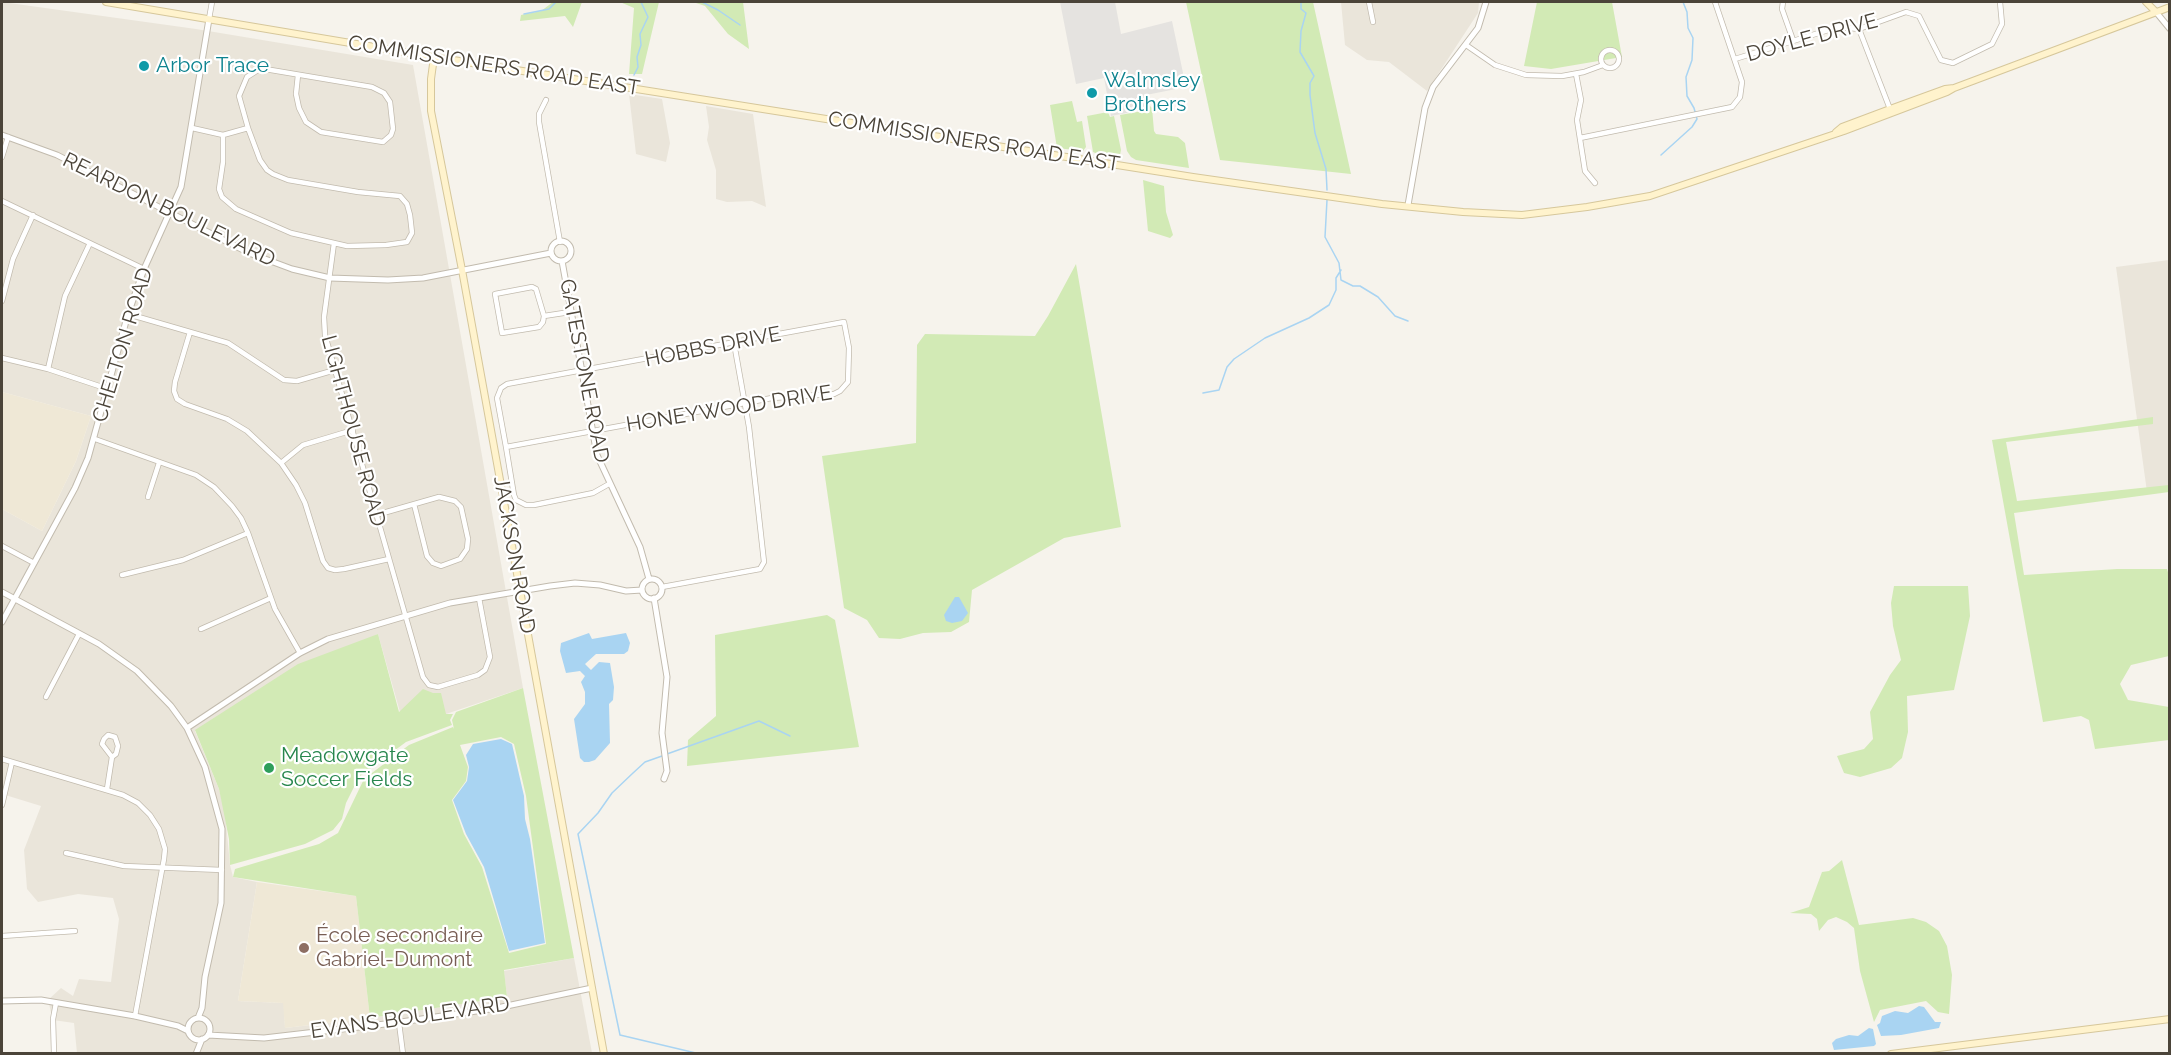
<!DOCTYPE html>
<html>
<head>
<meta charset="utf-8">
<style>
  body { margin:0 }
  #map { position:relative; width:2171px; height:1055px; overflow:hidden; background:#f6f3ec; font-family:Raleway,sans-serif }
  canvas { display:block }
  .frame { position:absolute; inset:0; border:3px solid #4b4439; pointer-events:none }
</style>
</head>
<body>
<div id="map">
<canvas width="2171" height="1055"></canvas>
<div class="frame"></div>
</div>
<script>
const c = document.querySelector('canvas').getContext('2d');
c.lineJoin = 'round';
function fill(path, color) {
  c.fillStyle = color;
  c.fill(path, 'evenodd');
}
function shape(rows) {
  const path = new Path2D();
  for (const r of rows) {
    if (r.length === 3) {
      path.moveTo(r[0] + r[2], r[1]);
      path.arc(r[0], r[1], r[2], 0, 2 * Math.PI);
      continue;
    }
    path.moveTo(r[0], r[1]);
    for (let i = 2; i < r.length; i += 2) path.lineTo(r[i], r[i + 1]);
  }
  return path;
}
function strokePath(path, color, width, dash) {
  c.strokeStyle = color;
  c.lineWidth = width;
  c.lineCap = dash ? 'butt' : 'round';
  c.setLineDash(dash || []);
  c.stroke(path);
}
function drawText(font, color, halo, rows, align = 'center') {
  c.font = font + ' Raleway,sans-serif';
  c.lineWidth = 4.5;
  c.setLineDash([]);
  c.textBaseline = 'middle';
  c.strokeStyle = halo;
  c.fillStyle = color;
  for (const [text, x, y, turn = 0] of rows) {
    c.save();
    c.translate(x, y);
    c.rotate((+turn || 0) * Math.PI / 180);
    c.textAlign = isNaN(turn) ? turn : align;
    if (halo) c.strokeText(text, 0, 0);
    c.fillText(text, 0, 0);
    c.restore();
  }
}
const residential = shape([
  [2,2,196,29,413,65,523,688,446,714,400,712,378,634,195,731,219,789,225,813,230,865,233,877,257,882,238,1001,284,1003,285,1028,370,1018,507,997,504,971,574,958,592,1053,77,1053,74,1023,53,1020,48,1000,61,988,73,996,79,979,111,982,119,919,113,898,78,894,38,902,27,889,24,850,41,806,2,794,2,509,42,531,76,461,91,416,2,392],
  [1341,2,1479,2,1478,13,1427,91,1389,62,1367,60,1345,45],
  [629,94,662,99,670,143,666,162,636,154],
  [706,106,753,114,766,207,752,201,727,202,716,199,716,170,707,140,709,127],
  [2169,260,2169,489,2147,492,2116,267]
]);
const education = shape([
  [2,392,91,416,76,461,42,531,2,509],
  [257,882,356,896,370,1018,285,1028,283,1003,238,1001]
]);
const green = shape([
  [553,2,582,2,573,27,565,16,520,21,521,15,541,11],
  [620,2,659,2,642,74,629,74,634,8],
  [693,2,743,2,749,49,728,34,705,6],
  [1186,2,1313,2,1351,174,1220,160],
  [1537,2,1612,2,1622,57,1551,69,1524,66],
  [1072,101,1077,122,1082,121,1086,147,1083,151,1057,148,1050,105],
  [1148,104,1152,108,1154,131,1156,134,1178,137,1185,143,1189,168,1136,160,1131,157,1127,151,1120,115,1148,110],
  [1108,112,1110,117,1114,116,1121,150,1120,155,1118,156,1100,155,1093,152,1087,116],
  [1143,180,1164,186,1166,212,1173,235,1170,238,1148,231],
  [1076,264,1121,527,1064,538,972,590,969,622,951,632,923,633,900,639,879,638,867,620,844,608,822,456,916,443,917,345,925,334,1035,336,1048,316],
  [2153,417,2153,424,2006,442,2017,501,2169,485,2169,492,2014,513,2024,575,2117,569,2167,569,2170,579,2169,656,2131,665,2120,684,2128,700,2169,707,2169,740,2095,749,2089,720,2081,716,2043,722,1992,440],
  [1894,586,1968,586,1970,616,1954,690,1907,696,1908,732,1902,758,1891,768,1860,777,1844,773,1837,756,1864,749,1873,739,1870,712,1890,675,1901,660,1893,626,1891,603],
  [827,615,835,620,859,747,687,766,688,740,716,716,715,635],
  [378,634,399,712,423,689,433,693,441,693,446,714,453,714,450,720,452,725,406,742,359,777,346,803,342,819,333,830,305,844,230,865,229,839,219,789,195,730,298,664],
  [523,688,574,958,504,970,507,997,370,1018,356,896,233,877,235,869,319,844,338,833,364,779,409,745,453,727,454,729,452,720,456,712],
  [501,737,514,744,526,796,546,944,509,953,482,867,464,834,452,800,466,781,468,767,460,745],
  [1842,860,1859,925,1913,918,1926,922,1939,931,1947,946,1952,975,1949,1014,1938,1012,1926,1001,1880,1010,1874,1022,1860,971,1854,928,1847,922,1836,917,1828,920,1819,931,1817,919,1811,914,1790,913,1809,907,1822,872,1829,871]
]);
const parking = shape([
  [1060,2,1115,2,1121,34,1172,21,1186,87,1146,95,1147,109,1111,116,1104,78,1076,84]
]);
const water = shape([
  [955,597,959,597,968,613,962,621,952,623,946,621,944,615],
  [589,633,592,639,626,633,630,643,628,651,624,654,596,654,585,664,591,670,599,662,610,663,614,687,613,700,609,704,610,743,595,760,589,762,584,762,580,758,574,719,585,704,585,692,581,682,585,676,580,671,566,673,560,651,561,643],
  [501,739,512,744,524,796,525,819,530,839,545,943,509,951,484,867,466,834,453,800,467,781,469,767,466,755,473,744],
  [1919,1006,1924,1007,1935,1022,1941,1022,1939,1028,1901,1035,1881,1036,1877,1025,1880,1023,1882,1016,1895,1011,1908,1013],
  [1869,1028,1873,1029,1876,1044,1874,1046,1834,1050,1832,1043,1836,1039,1849,1035,1858,1036]
]);
const stream = shape([
  [702,2,718,10,740,25],
  [1301,2,1301,9,1306,13,1301,31,1300,52,1314,76,1310,83,1310,95,1315,133,1326,169,1327,190],
  [524,14,549,9,556,2],
  [634,75,638,67,637,57,641,45,640,34,648,17,641,2],
  [1661,155,1692,127,1697,119,1694,108,1687,96,1686,77,1692,60,1693,38,1688,28,1687,12,1683,2],
  [1327,200,1325,237,1339,263,1341,280,1353,286,1360,286,1378,297,1395,316,1408,321],
  [1203,393,1219,390,1227,367,1234,359,1265,338,1309,318,1329,305,1336,290,1336,278,1341,270],
  [667,754,759,721,790,736],
  [662,756,645,762,633,773,612,793,598,813,578,834,620,1035,700,1054]
]);
const minor = shape([
  [1369,2,1373,22],
  [1783,2,1782,9,1793,40],
  [209,19,212,2],
  [1859,29,1890,109],
  [1466,45,1495,65,1526,75,1562,76,1584,72,1603,65],
  [1610,59,9],
  [1735,59,1838,27,1859,29,1906,12,1919,16,1941,60,1953,63,1992,44,2002,24,2000,2],
  [1576,74,1581,100,1577,120,1585,171,1595,183],
  [546,100,539,114,539,122,560,242],
  [192,128,223,135,248,128],
  [223,135,223,162,219,189,222,197,236,209,291,233,334,243,347,246,386,245,407,242,412,233,410,215,407,204,400,196,358,192,288,180,273,174,267,170,260,160,248,128,239,96,247,77,258,70,265,69,372,87,384,93,390,102,393,129,391,135,383,142,321,132,306,122,299,108,296,94,298,75],
  [1580,138,1732,107,1740,97,1742,82,1715,2],
  [2,157,8,137],
  [2,201,144,269],
  [334,243,324,317,325,335,423,677,429,685,438,687,478,675,485,670,490,657,479,598],
  [2,301,13,259,33,215],
  [128,314,228,343,284,380,297,381,335,370],
  [544,316,536,289,532,287,495,294,502,333,539,327,543,322,544,316,570,312],
  [190,332,175,382,174,391,177,399,185,404,227,419,247,431,281,463,296,485,305,503,323,561,328,568,335,570,344,569,389,559],
  [2,358,48,369,108,389],
  [48,369,65,296,90,243],
  [95,439,196,475,214,487,232,506,241,518,248,533,275,609,300,653],
  [506,447,772,398,834,394,840,391,848,382,849,348,844,322,507,384,501,388,497,398,506,447,514,495,516,500,526,505,534,505,593,493,609,484],
  [281,463,303,445,353,430],
  [148,497,159,463],
  [376,515,439,497,455,501,461,507,468,539,467,549,460,559,441,566,433,563,427,556,414,504],
  [2,546,34,563],
  [122,575,183,560,248,533],
  [662,587,760,569,764,562,749,427,734,343],
  [201,629,271,598],
  [46,697,79,634],
  [2,759,123,795,138,803,150,815,159,829,165,849,164,859,135,1016],
  [107,789,112,757,116,754,118,746,115,737,108,735,104,739,102,744,112,757],
  [2,805,12,762],
  [66,853,124,866,222,870],
  [2,936,75,931],
  [399,1023,403,1054],
  [54,1054,53,1019,56,1003]
]);
const tertiary = shape([
  [2156,12,2170,29],
  [2,135,57,155,249,253,292,269,330,278,388,280,423,278,551,253],
  [1408,205,1425,108,1433,87,1478,28,1486,2],
  [561,251,10],
  [562,261,597,455,640,547,649,579],
  [652,589,10],
  [2,592,99,644,137,671,171,706,187,728,205,767,222,829,221,903,205,977,202,1008,198,1018],
  [654,598,667,677,662,733,667,771,664,779],
  [2,622,75,488,88,458,128,314,144,269,181,187,209,19],
  [187,728,300,653,328,639,406,616,450,603,550,586,575,583,600,585,626,591,642,590],
  [2,1001,41,1000,135,1016,178,1026,188,1031],
  [199,1029,11],
  [208,1035,264,1038,394,1023,497,1008,592,988],
  [196,1054,202,1039]
]);
const secondary = shape([
  [106,2,434,57,1193,177,1382,204,1463,212,1522,215,1587,207,1650,196,1844,131,1947,92,1954,88,1945,89,1890,109,1842,127,1836,132],
  [2146,2,2156,12],
  [434,57,431,79,431,111,462,270,604,1054],
  [1954,88,2170,7],
  [1891,1054,2170,1019]
]);
const markers = [
  [144,66,6,"#0f9aa8"],
  [1092,93,6,"#0f9aa8"],
  [269,768,6,"#2e9e5b"],
  [304,948,6,"#8d6e63"]
];
const streetNames = [
  ["DOYLE DRIVE",1812,38,-15],
  ["COMMISSIONERS ROAD EAST",494,66,9],
  ["COMMISSIONERS ROAD EAST",974,142,9],
  ["REARDON BOULEVARD",169,210,26],
  ["CHELTON ROAD",123,345,-73],
  ["HOBBS DRIVE",713,347,-11],
  ["GATESTONE ROAD",584,371,79],
  ["HONEYWOOD DRIVE",729,409,-9],
  ["LIGHTHOUSE ROAD",353,431,75],
  ["JACKSON ROAD",514,555,80],
  ["EVANS BOULEVARD",410,1018,-8]
];
const cultureNames = [
  ["Arbor Trace",156,66],
  ["Walmsley",1104,81],
  ["Brothers",1104,105]
];
const leisureNames = [
  ["Meadowgate",281,756],
  ["Soccer Fields",281,780]
];
const educationNames = [
  ["École secondaire",316,936],
  ["Gabriel-Dumont",316,960]
];
fill(residential, '#eae5da');
fill(education, '#efe8d6');
fill(green, '#d2eab5');
fill(parking, '#e5e3e0');
fill(water, '#a9d4f2');
strokePath(stream, '#a9d4f2', 1.5);
strokePath(minor, '#c2bbae', 6);
strokePath(tertiary, '#c2bbae', 7);
strokePath(secondary, '#d6c79b', 8);
strokePath(minor, '#fff', 4.5);
strokePath(tertiary, '#fff', 5);
strokePath(secondary, '#fff3cd', 6);
for (const [x, y, r, color] of markers) {
  const dot = new Path2D();
  dot.arc(x, y, r, 0, 2 * Math.PI);
  c.fillStyle = color;
  c.fill(dot);
  strokePath(dot, '#fff', 2);
}
drawText('21px', '#4b4439', '#fff', streetNames);
drawText('21px', '#0d838f', '#fff', cultureNames, 'left');
drawText('21px', '#27864d', '#fff', leisureNames, 'left');
drawText('21px', '#785e54', '#fff', educationNames, 'left');
</script>
</body>
</html>
